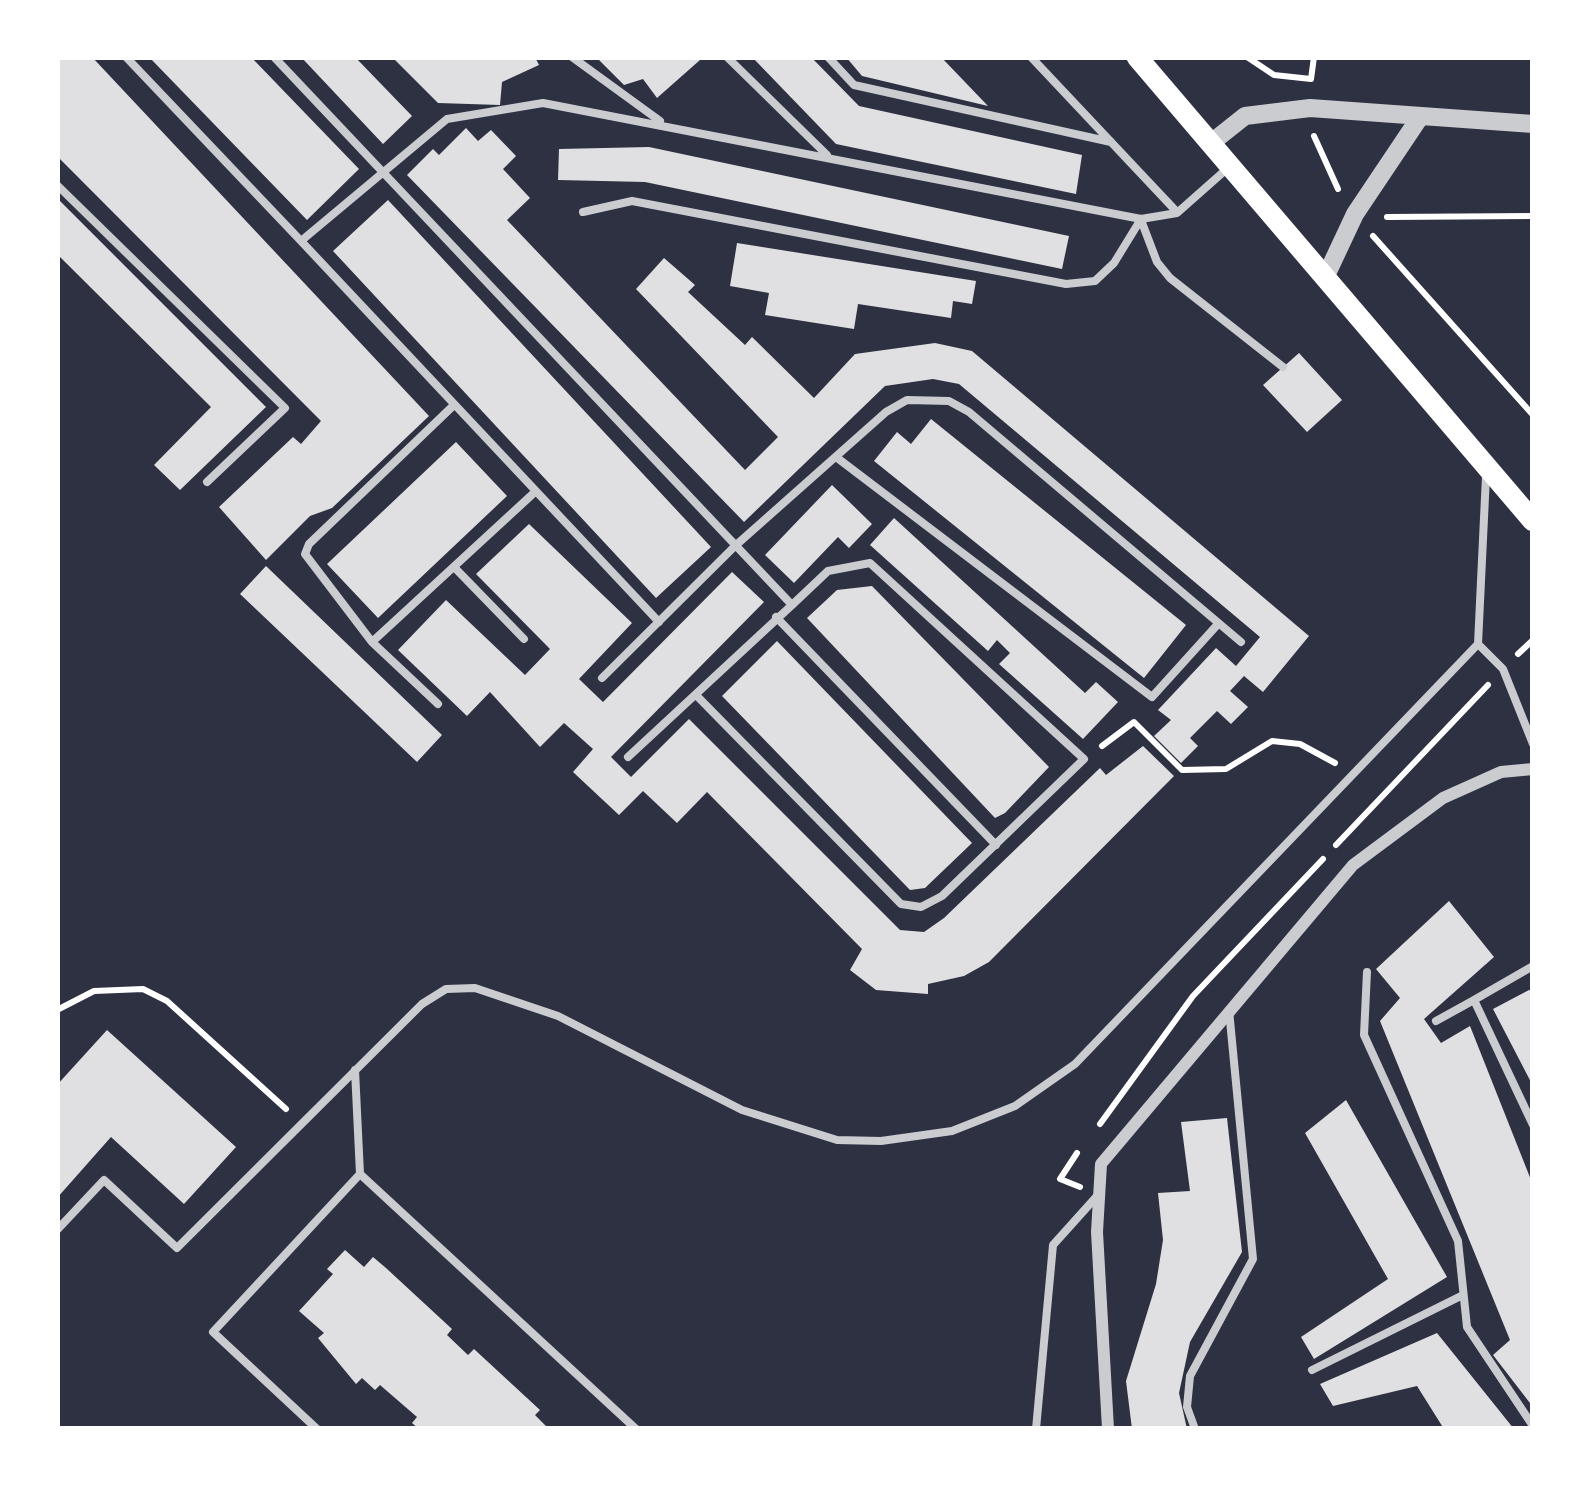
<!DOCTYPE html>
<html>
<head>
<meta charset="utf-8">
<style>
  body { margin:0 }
  #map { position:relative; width:1590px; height:1486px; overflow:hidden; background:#2d3142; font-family:Roboto,sans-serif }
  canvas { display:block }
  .frame { position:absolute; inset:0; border:60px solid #fff; pointer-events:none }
</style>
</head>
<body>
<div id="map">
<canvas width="1590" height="1486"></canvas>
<div class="frame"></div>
</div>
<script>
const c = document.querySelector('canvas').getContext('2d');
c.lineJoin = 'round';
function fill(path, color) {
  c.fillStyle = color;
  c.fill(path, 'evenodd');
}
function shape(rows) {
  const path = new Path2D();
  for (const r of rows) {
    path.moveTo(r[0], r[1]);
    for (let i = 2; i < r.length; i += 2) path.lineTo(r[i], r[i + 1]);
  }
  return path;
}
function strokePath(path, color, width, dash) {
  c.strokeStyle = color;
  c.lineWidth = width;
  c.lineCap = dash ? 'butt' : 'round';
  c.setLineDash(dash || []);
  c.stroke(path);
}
const building = shape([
  [57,57,92,57,429,416,332,508,310,516,266,560,219,507,293,437,301,444,321,421,57,156],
  [149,57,251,57,359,169,307,220],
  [301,57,355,57,412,116,383,144],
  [392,57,535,57,539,65,502,82,500,105,438,103],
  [596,57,697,57,700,60,657,98,643,79,624,85],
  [752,57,811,57,859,106,1082,155,1076,194,836,144],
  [846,57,941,57,988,106,862,76],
  [466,128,478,141,491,130,516,156,503,169,530,198,507,220,745,470,778,437,636,289,664,258,695,285,688,292,745,345,752,337,814,398,855,354,935,343,972,351,1309,636,1263,692,1244,676,1230,691,1248,707,1231,724,1217,711,1190,738,1198,746,1181,763,1154,736,1171,720,1158,710,1216,648,1236,666,1260,637,959,384,933,379,885,386,744,522,407,175,433,149,439,155],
  [649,147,1069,236,1062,269,645,182,558,180,559,149],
  [57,198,266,407,180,490,154,465,211,407,57,254],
  [388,200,711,547,656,598,333,251],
  [737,243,976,281,972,304,953,301,951,318,858,304,854,329,765,315,769,293,730,286],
  [1299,353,1342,400,1307,432,1263,385],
  [931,419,1186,625,1144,678,874,461,897,432,911,444],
  [456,442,507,496,378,618,327,564],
  [832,485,872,524,849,548,838,537,794,583,765,555],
  [894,518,1085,693,1096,682,1118,702,1083,739,999,664,1010,653,997,640,988,651,870,545],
  [529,524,632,623,579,679,603,702,732,572,764,602,611,757,631,777,689,719,900,930,924,932,944,918,1100,768,1106,775,1143,746,1174,776,989,962,964,976,928,984,928,994,876,990,850,970,862,949,707,792,677,823,643,791,619,815,573,772,593,749,564,723,540,747,490,692,467,716,398,650,446,600,525,675,550,649,476,574],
  [266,566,442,735,417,762,240,594],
  [872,586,1049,767,1005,813,995,818,807,618,837,590],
  [777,641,972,843,925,888,910,890,722,696],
  [1449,901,1494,957,1424,1019,1441,1043,1470,1026,1533,1185,1533,1407,1493,1355,1510,1340,1380,1021,1400,998,1376,969],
  [1529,990,1533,991,1533,1086,1493,1009],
  [107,1030,236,1147,184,1204,111,1137,57,1198,57,1085],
  [1346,1100,1447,1277,1314,1359,1301,1337,1388,1279,1305,1133],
  [1227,1118,1242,1252,1190,1342,1179,1393,1187,1429,1132,1429,1126,1381,1156,1284,1163,1240,1158,1193,1190,1191,1181,1122],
  [345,1250,364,1267,373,1257,386,1268,452,1329,447,1335,468,1355,474,1349,540,1410,535,1415,549,1429,419,1429,412,1423,417,1417,380,1385,375,1390,362,1378,356,1384,318,1338,324,1333,299,1311,333,1274,327,1269],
  [1437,1333,1514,1429,1444,1429,1417,1386,1333,1406,1320,1384]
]);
const path = shape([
  [1247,57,1274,75,1311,79],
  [1311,79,1314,57],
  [1314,136,1338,189],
  [1387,217,1533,216],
  [1373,236,1533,415],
  [1518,654,1533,640],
  [1102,746,1134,722,1182,770,1226,769,1272,741,1300,744,1335,763],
  [1336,845,1488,685],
  [57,1010,94,991,143,989,167,1001,286,1109],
  [1100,1124,1193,996,1323,859],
  [1077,1153,1060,1179,1080,1187]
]);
const service = shape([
  [126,57,301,241,447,119,543,103,1141,219,1177,213,1229,167],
  [274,57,792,605,628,757],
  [572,57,660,121],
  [727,57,827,155],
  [828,57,854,85,1111,142],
  [1031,57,1176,211],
  [57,185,285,408,207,482],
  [583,212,632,201,1066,284,1095,281,1114,263,1141,219],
  [1141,220,1157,262,1170,278,1283,367],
  [301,241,659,622],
  [836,457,1152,697,1218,624],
  [454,567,524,639],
  [776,617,996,845],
  [372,642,536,491],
  [1478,644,1503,669,1533,744],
  [602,678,735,546,886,412,907,400,949,401,969,412,1241,642],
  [697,696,901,904,921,907,942,896,1084,759,870,563,828,571,792,605],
  [438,704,372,642,305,554,309,544,454,405],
  [1533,966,1474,1000,1533,1125],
  [1367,972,1364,1035,1458,1241,1467,1327,1533,1426],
  [1436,1021,1474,1000],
  [355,1070,360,1174],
  [57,1230,104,1180,177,1248,422,1004,446,989,475,988,558,1016,742,1110,837,1140,881,1141,952,1131,1015,1106,1075,1064,1478,644,1486,476],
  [1312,1370,1463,1295],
  [317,1429,213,1332,360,1174,636,1429],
  [1036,1429,1053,1245,1098,1195],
  [1195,1429,1187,1407,1190,1376,1253,1259,1229,1010]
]);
const minor = shape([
  [1108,1429,1097,1232,1101,1164,1353,865,1443,798,1501,772,1533,769]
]);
const tertiary = shape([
  [1211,143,1245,116,1310,108,1533,124],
  [1325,278,1355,214,1420,117]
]);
const secondary = shape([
  [1137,57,1533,521]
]);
fill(building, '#e0e0e3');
strokePath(path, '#fff', 6);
strokePath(service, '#caccd0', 8);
strokePath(minor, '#caccd0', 12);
strokePath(tertiary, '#caccd0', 18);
strokePath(secondary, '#fff', 21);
</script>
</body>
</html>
